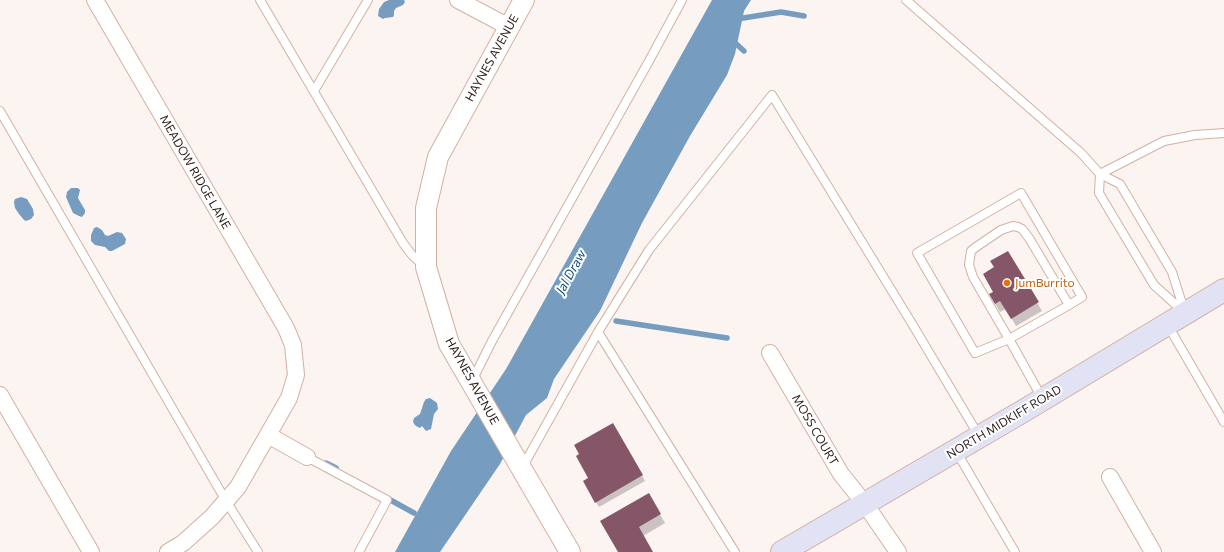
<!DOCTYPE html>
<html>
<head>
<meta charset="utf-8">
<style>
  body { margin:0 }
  canvas { display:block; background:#fcf4f1 }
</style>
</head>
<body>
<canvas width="1224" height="552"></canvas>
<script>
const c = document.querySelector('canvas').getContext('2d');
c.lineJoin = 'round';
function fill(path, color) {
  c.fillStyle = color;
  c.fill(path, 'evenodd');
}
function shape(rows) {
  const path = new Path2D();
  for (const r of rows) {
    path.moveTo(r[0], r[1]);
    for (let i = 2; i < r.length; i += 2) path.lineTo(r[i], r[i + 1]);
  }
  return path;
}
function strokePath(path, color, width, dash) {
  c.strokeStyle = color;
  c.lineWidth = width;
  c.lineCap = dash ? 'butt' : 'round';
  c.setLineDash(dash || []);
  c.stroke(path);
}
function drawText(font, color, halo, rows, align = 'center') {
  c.font = font + ' Commissioner,sans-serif';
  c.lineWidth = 4;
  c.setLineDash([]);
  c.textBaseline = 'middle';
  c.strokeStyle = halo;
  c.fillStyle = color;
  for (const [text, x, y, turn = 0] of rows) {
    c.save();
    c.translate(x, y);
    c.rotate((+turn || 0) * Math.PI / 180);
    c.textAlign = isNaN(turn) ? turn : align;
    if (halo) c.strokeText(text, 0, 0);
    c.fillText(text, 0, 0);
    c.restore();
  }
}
const water = shape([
  [389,0,404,0,405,2,403,5,396,8,394,11,394,15,393,17,385,18,383,19,378,16,379,9,384,2],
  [712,0,751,0,744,11,735,54,727,75,690,136,642,223,600,311,554,379,547,398,526,415,500,464,440,552,395,552,451,451,506,369],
  [71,188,78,188,80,190,78,198,85,210,85,213,82,217,79,216,73,213,66,197,67,192],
  [21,197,27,199,33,209,34,215,31,219,26,221,24,220,19,214,15,208,14,202,15,199],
  [97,227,102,230,105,235,108,236,117,232,122,233,126,239,125,244,112,251,109,251,105,247,95,245,91,241,91,235,94,228],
  [430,398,437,403,438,409,434,414,431,429,426,431,422,426,420,428,416,426,414,424,413,421,414,418,420,414,424,402,426,399]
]);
const shadow = shape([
  [1007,252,1042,311,1016,326,1006,309,1000,312,990,295,994,292,995,268],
  [613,424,645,481,599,507,584,482,589,478],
  [648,494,665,523,643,536,652,552,619,552]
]);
const stream = shape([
  [737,19,781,12,804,16],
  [732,40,744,51],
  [616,321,727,338],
  [326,463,336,468],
  [385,497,414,513]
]);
const building = shape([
  [1008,251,1039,302,1011,319,1000,301,995,304,989,294,993,292,983,274,994,267,990,261],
  [613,423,643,475,595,503,583,481,588,478,576,456,579,454,574,445],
  [649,493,661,514,639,527,653,552,618,552,600,521]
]);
const service = shape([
  [260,0,403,243,412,255,424,266],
  [906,0,1081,153,1100,174,1164,141,1195,135,1224,133],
  [314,91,368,0],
  [0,111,226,501,258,552],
  [1100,174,1120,184,1172,272,1185,313,1154,285,1099,193,1100,174],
  [1167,324,1224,422],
  [598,332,649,250,772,95,911,322,979,436],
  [472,381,492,341,649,61,682,0],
  [1042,398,1009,339,1069,305,1082,297,1021,193,917,253,975,353,1009,339,973,277,969,265,971,251,976,247,1001,230,1013,226,1018,227,1022,229,1029,238,1069,305],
  [956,451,1015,552],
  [307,457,387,500,359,552],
  [522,468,598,332,735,552]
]);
const minor = shape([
  [95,0,286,328,293,345,296,375,289,398,238,487,212,517,183,543,168,552],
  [458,0,509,27],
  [770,353,841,474,865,504,898,552],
  [0,395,91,552],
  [268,435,307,457],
  [1110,477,1153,552]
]);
const tertiary = shape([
  [524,0,438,157,426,208,426,267,449,344,570,552]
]);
const secondary = shape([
  [782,552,1025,410,1224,290]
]);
const markers = [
  [1007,283,4,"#e8710a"]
];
const streetNames = [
  ["HAYNES AVENUE",492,58,-61],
  ["MEADOW RIDGE LANE",195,172,60],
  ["HAYNES AVENUE",472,381,61],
  ["NORTH MIDKIFF ROAD",1004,422,-31],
  ["MOSS COURT",815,430,60]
];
const foodNames = [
  ["JumBurrito",1015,283]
];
const waterNames = [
  ["Jal Draw",571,272,-61]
];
fill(water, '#769dc0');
fill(shadow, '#0003');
strokePath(stream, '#769dc0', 5.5);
fill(building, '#855668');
strokePath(service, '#d3b1a2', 10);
strokePath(minor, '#d3b1a2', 18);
strokePath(tertiary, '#d3b1a2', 22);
strokePath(secondary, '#d3b1a2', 24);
strokePath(service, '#fff', 8);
strokePath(minor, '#fff', 16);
strokePath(tertiary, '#fff', 20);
strokePath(secondary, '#e2e2f5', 22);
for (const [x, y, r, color] of markers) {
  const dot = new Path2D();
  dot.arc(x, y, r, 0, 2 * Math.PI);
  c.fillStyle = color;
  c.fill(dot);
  strokePath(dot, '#fff', 1.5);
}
drawText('12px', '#2c1f1a', '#fff', streetNames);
drawText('12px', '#c56008', '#fff', foodNames, 'left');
drawText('italic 13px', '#0d4c7a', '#fff', waterNames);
</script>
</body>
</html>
